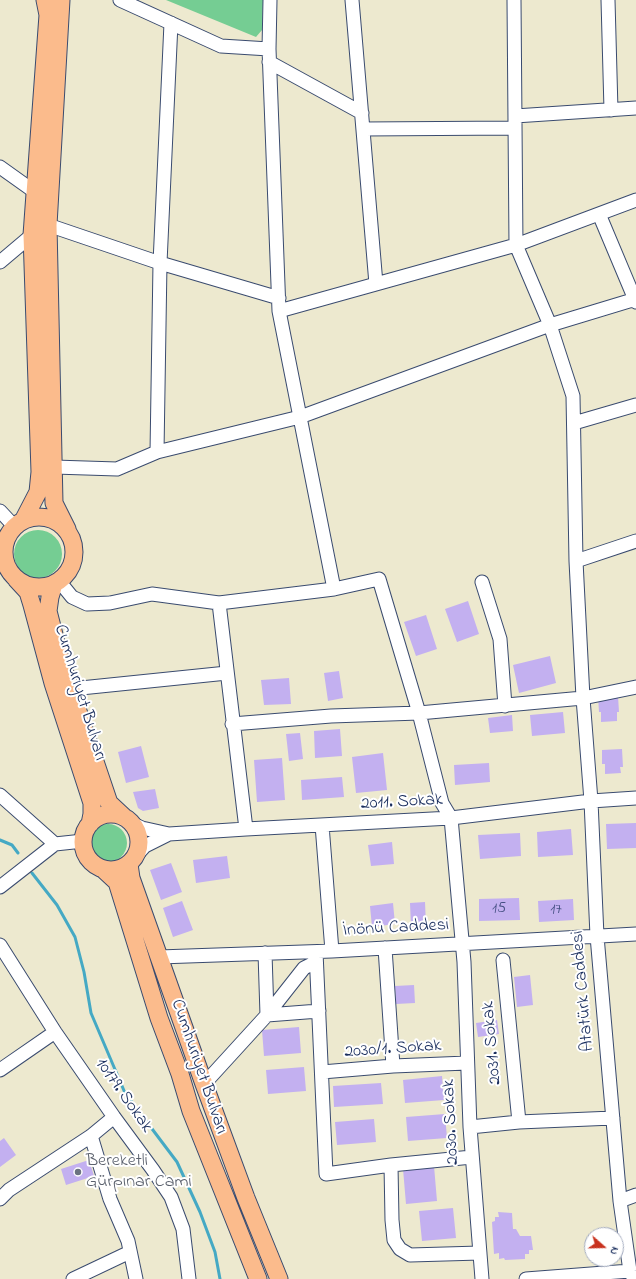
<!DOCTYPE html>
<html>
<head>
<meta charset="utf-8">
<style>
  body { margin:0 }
  #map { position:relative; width:636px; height:1279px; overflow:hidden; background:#ede9cf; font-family:"Indie Flower",sans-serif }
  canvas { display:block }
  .north { position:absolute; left:584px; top:1227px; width:40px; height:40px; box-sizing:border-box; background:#fff; border:1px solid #a4acbf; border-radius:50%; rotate:110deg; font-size:11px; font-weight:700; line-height:16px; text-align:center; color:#1b2f5e }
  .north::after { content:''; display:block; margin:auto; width:14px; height:18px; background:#c8321e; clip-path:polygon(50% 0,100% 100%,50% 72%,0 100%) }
</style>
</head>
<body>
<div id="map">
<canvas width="636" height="1279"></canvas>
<div class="north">N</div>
</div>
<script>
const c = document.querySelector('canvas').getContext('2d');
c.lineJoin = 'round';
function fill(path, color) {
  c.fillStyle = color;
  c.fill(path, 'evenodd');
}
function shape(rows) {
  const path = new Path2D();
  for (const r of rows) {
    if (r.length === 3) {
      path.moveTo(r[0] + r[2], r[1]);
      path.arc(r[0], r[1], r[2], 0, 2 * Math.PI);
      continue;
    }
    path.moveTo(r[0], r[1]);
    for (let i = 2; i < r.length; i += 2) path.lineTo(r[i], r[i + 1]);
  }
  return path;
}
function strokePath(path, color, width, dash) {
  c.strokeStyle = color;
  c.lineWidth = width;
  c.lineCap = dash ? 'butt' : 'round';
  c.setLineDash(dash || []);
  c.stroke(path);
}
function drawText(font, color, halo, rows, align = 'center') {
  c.font = font + ' "Indie Flower",sans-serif';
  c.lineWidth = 4;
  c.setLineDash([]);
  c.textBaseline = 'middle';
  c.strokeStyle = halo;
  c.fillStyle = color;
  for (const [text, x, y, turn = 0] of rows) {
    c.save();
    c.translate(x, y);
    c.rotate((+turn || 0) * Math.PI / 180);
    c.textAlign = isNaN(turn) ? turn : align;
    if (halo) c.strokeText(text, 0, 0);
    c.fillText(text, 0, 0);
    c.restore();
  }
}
const green = shape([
  [166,0,263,0,262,30,256,37],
  [38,554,24],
  [108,843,19]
]);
const stream = shape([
  [0,840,12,845,18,853],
  [32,873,57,905,75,937,84,972,91,1013,125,1093,177,1162,200,1212,215,1252,220,1279]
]);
const building = shape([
  [468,601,479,634,457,642,445,609],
  [426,615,437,649,416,656,404,622],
  [550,656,556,683,519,693,513,665],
  [339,671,343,698,328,701,324,673],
  [289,678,291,704,264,705,261,680],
  [598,696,618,696,619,712,617,712,617,721,601,722,601,712,599,712],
  [563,712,565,733,532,736,530,715],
  [512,715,513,731,490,733,488,718],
  [340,729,342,756,315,758,314,731],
  [300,733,303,759,289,761,286,734],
  [141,746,149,777,126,783,118,752],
  [622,749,623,767,620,767,621,773,605,774,605,764,602,764,602,750],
  [383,753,387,790,356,793,352,757],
  [282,758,285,800,257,802,254,760],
  [489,763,490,782,455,785,454,765],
  [342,777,344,797,302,800,301,780],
  [155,789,159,808,143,811,138,808,133,792],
  [636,823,636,848,607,849,606,824],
  [571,829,573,855,538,857,537,832],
  [520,833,521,856,480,859,478,835],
  [392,842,394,864,371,866,368,845],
  [227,856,230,878,196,883,193,860],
  [171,863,182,892,161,900,150,870],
  [519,898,520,920,479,921,479,899],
  [573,899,574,920,539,922,538,901],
  [182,901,193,930,173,937,163,908],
  [425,902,426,926,411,927,410,903],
  [393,903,395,924,372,927,370,906],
  [530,975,533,1005,517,1007,514,977],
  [414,985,415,1003,396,1004,395,986],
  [497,1020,499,1034,478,1037,476,1023],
  [299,1027,301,1053,264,1056,262,1030],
  [304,1067,306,1091,268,1094,266,1070],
  [442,1076,444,1100,405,1103,403,1080],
  [381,1083,383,1104,334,1107,333,1086],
  [445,1114,447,1138,408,1141,406,1117],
  [374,1119,376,1142,337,1145,335,1122],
  [4,1138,16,1155,0,1167,0,1141],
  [89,1160,94,1176,66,1185,61,1169],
  [434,1166,437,1201,406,1204,403,1169],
  [453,1208,456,1238,422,1241,419,1211],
  [498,1212,512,1213,513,1229,516,1229,520,1236,531,1236,533,1250,529,1250,529,1254,525,1254,525,1259,505,1260,504,1258,499,1259,499,1253,494,1254,492,1222,495,1221,495,1217,499,1217]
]);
const minor = shape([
  [120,0,221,46,269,49],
  [270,0,269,49,279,311],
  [352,0,376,284],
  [514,0,516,245,550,325,573,396,576,561,583,698,591,801,597,936,620,1201,630,1271,634,1279],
  [608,0,611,110],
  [269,62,362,113],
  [515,116,636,108],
  [363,129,515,128],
  [0,167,35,192],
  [599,214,636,302],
  [0,262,32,235,48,225,160,263,279,298],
  [574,423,636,405],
  [157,452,160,263,171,23],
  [54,467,117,469,157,452,300,417,550,325,636,299],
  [0,511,14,526],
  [576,561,636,541],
  [59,581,72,597,87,604,110,603,152,594,219,603,334,589,379,579,419,713,442,803,451,818,464,962,470,1127,482,1279],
  [482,582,500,639,505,706],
  [334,589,279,311,516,245,636,200],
  [219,603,246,829],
  [71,689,227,673],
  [232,724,331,716,419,713,583,698,636,687],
  [0,795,55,844],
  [131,823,142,828,169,834,246,829,451,818,591,801,636,798],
  [322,825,332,951],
  [135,857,145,846,169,834],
  [0,887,55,844,83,841],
  [0,945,55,1032,114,1117,153,1170,171,1197,183,1229,189,1279],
  [385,948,393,1066],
  [316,952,326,1174,391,1165,472,1157],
  [265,953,267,1015,319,1011],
  [159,957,332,951,636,934],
  [503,960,519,1122],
  [0,1070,55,1032],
  [322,1072,393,1066,467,1063],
  [204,1084,267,1015,304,968,316,962],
  [470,1127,519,1122,613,1118],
  [91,1136,110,1199,128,1241,136,1279],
  [391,1165,392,1220,394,1240,400,1249,410,1255,480,1253],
  [0,1199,9,1190,91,1136,114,1117],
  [620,1201,636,1195],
  [73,1279,130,1252],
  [526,1279,630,1271]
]);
const major = shape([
  [61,0,48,225,54,503,67,529],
  [39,552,35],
  [24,519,38,492,40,472,32,235,48,15,45,0],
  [16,579,28,592,32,605,53,683,92,803,92,814,90,824],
  [54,584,50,597,48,611,60,658,109,803,124,817],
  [111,842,28],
  [129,864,131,878,204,1084,246,1198,279,1279],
  [103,869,117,882,159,1018,180,1074,191,1111,258,1279]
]);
const markers = [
  [78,1172,4,"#6b7280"]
];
const numberNames = [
  ["15",499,909],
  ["17",556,910]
];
const streetNames = [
  ["Cumhuriyet Bulvarı",79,693,73],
  ["2011. Sokak",402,803,-3],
  ["İnönü Caddesi",396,929,-3],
  ["Atatürk Caddesi",584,991,-95],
  ["2031. Sokak",493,1043,-95],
  ["2030/1. Sokak",393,1050,-4],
  ["Cumhuriyet Bulvarı",198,1067,71],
  ["10179. Sokak",123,1096,55],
  ["2030. Sokak",452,1122,-93]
];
const worshipNames = [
  ["Bereketli",86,1162],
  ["Gürpınar Cami",86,1183]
];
fill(green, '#75cd93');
strokePath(stream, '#45a9c4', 3);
fill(building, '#c3b0f0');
strokePath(minor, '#3a4b6f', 15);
strokePath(major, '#3a4b6f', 19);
strokePath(minor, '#fff', 13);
strokePath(major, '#fbbb8c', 17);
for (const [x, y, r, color] of markers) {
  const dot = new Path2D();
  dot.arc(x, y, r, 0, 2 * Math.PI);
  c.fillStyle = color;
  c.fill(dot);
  strokePath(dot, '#fff', 1.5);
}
drawText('16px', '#454f82', null, numberNames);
drawText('18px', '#1b2f5e', '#fff', streetNames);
drawText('18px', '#5b616d', '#fff', worshipNames, 'left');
</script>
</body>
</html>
